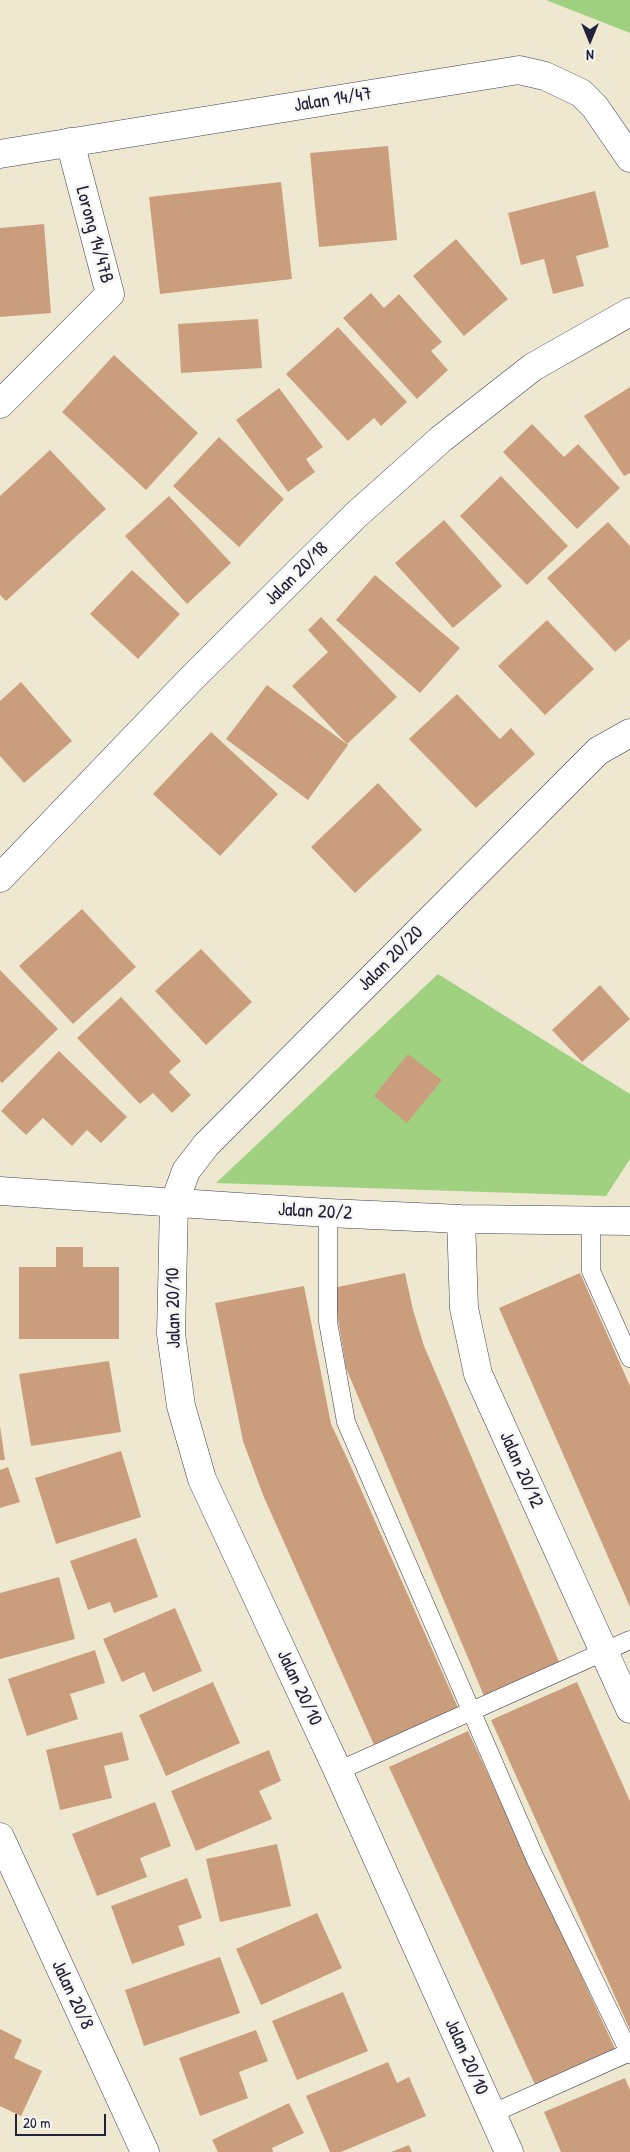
<!DOCTYPE html>
<html>
<head>
<meta charset="utf-8">
<style>
  body { margin:0 }
  #map { position:relative; width:630px; height:2152px; overflow:hidden; background:#efe8d1; font-family:"Patrick Hand",sans-serif }
  canvas { display:block }
  .north { position:absolute; left:565px; top:15px; width:50px; height:50px; -webkit-text-stroke:4px #f6f6f2; paint-order:stroke; rotate:180deg; font-size:14px; font-weight:700; line-height:20px; text-align:center; color:#22223b }
  .north::after { content:''; display:block; margin:auto; width:18px; height:22px; background:#22223b; clip-path:polygon(50% 0,100% 100%,50% 72%,0 100%) }
  .scale { position:absolute; left:15px; top:2114px; width:91px; height:22px; box-sizing:border-box; border:2px solid #22223b; border-top:0; padding-left:6px; font-size:15px; line-height:18px; white-space:nowrap; color:#22223b; -webkit-text-stroke:4px #f6f6f2; paint-order:stroke }
</style>
</head>
<body>
<div id="map">
<canvas width="630" height="2152"></canvas>
<div class="north">N</div>
<div class="scale">20 m</div>
</div>
<script>
const c = document.querySelector('canvas').getContext('2d');
c.lineJoin = 'round';
function fill(path, color) {
  c.fillStyle = color;
  c.fill(path, 'evenodd');
}
function shape(rows) {
  const path = new Path2D();
  for (const r of rows) {
    path.moveTo(r[0], r[1]);
    for (let i = 2; i < r.length; i += 2) path.lineTo(r[i], r[i + 1]);
  }
  return path;
}
function strokePath(path, color, width, dash) {
  c.strokeStyle = color;
  c.lineWidth = width;
  c.lineCap = dash ? 'butt' : 'round';
  c.setLineDash(dash || []);
  c.stroke(path);
}
function drawText(font, color, halo, rows, align = 'center') {
  c.font = font + ' "Patrick Hand",sans-serif';
  c.lineWidth = 5;
  c.setLineDash([]);
  c.textBaseline = 'middle';
  c.strokeStyle = halo;
  c.fillStyle = color;
  for (const [text, x, y, turn = 0] of rows) {
    c.save();
    c.translate(x, y);
    c.rotate((+turn || 0) * Math.PI / 180);
    c.textAlign = isNaN(turn) ? turn : align;
    if (halo) c.strokeText(text, 0, 0);
    c.fillText(text, 0, 0);
    c.restore();
  }
}
const green = shape([
  [546,0,630,0,630,33],
  [438,974,630,1094,630,1159,606,1196,216,1183]
]);
const building = shape([
  [388,146,397,240,319,247,310,153],
  [281,182,292,279,160,294,149,197],
  [595,191,609,247,576,256,584,286,553,294,544,259,521,265,508,213],
  [44,224,51,313,0,317,0,228],
  [456,239,508,299,464,336,413,276],
  [371,293,384,308,399,294,442,342,431,351,448,370,417,399,343,318],
  [258,319,262,368,181,373,178,324],
  [338,327,407,402,381,426,374,418,348,441,286,374],
  [114,355,198,433,146,490,62,412],
  [630,387,630,473,624,476,584,416],
  [279,388,323,447,306,459,315,472,288,492,236,420],
  [532,424,564,457,578,444,620,488,577,529,503,452],
  [219,437,284,499,239,547,173,486],
  [50,450,106,509,6,601,0,595,0,496],
  [501,476,568,546,527,585,460,516],
  [169,496,231,563,187,604,125,536],
  [444,520,502,586,453,628,395,563],
  [608,522,630,546,630,639,615,652,547,578],
  [132,570,180,614,138,659,90,614],
  [375,575,460,648,420,693,336,620],
  [321,617,397,697,347,744,292,686,328,652,308,630],
  [547,620,594,669,545,715,498,666],
  [21,682,72,741,24,783,0,756,0,701],
  [267,685,348,745,308,800,226,739],
  [457,694,500,739,511,728,535,754,476,808,409,739],
  [211,732,278,794,220,856,153,794],
  [378,783,422,830,355,893,311,847],
  [82,909,136,967,73,1024,19,966],
  [201,949,252,1002,206,1045,155,991],
  [0,970,58,1029,2,1083,0,1081],
  [600,985,630,1019,582,1062,552,1030],
  [121,997,181,1061,169,1072,191,1095,172,1113,153,1093,140,1104,77,1038],
  [59,1051,127,1117,101,1143,87,1130,72,1146,43,1118,26,1135,1,1111],
  [408,1054,442,1080,407,1123,374,1096],
  [56,1247,83,1247,83,1267,119,1267,119,1339,19,1339,19,1267,56,1267],
  [405,1273,413,1310,424,1346,560,1664,484,1696,346,1368,333,1288],
  [580,1273,630,1386,630,1607,499,1308],
  [304,1286,331,1424,347,1458,459,1710,375,1747,263,1495,243,1441,215,1303],
  [109,1361,121,1432,31,1446,19,1374],
  [0,1426,5,1460,0,1460],
  [121,1451,141,1517,56,1544,35,1478],
  [8,1467,20,1502,0,1508,0,1470],
  [136,1538,158,1597,114,1613,110,1602,88,1610,70,1561],
  [59,1577,75,1639,0,1659,0,1593],
  [175,1608,202,1671,153,1692,144,1672,122,1682,103,1639],
  [95,1650,105,1683,70,1694,78,1719,27,1736,8,1679],
  [213,1682,240,1743,166,1776,139,1715],
  [577,1682,630,1801,630,2030,491,1720],
  [468,1731,617,2053,537,2089,389,1767],
  [122,1732,129,1760,104,1766,112,1798,60,1810,46,1750],
  [269,1750,281,1781,259,1791,272,1819,196,1851,171,1791],
  [155,1802,171,1846,140,1858,147,1877,97,1896,72,1834],
  [277,1844,291,1906,220,1922,206,1859],
  [187,1878,202,1918,178,1926,185,1945,132,1964,111,1906],
  [317,1913,342,1968,261,2005,236,1949],
  [220,1957,240,2013,144,2046,125,1990],
  [343,1992,368,2051,297,2080,272,2021],
  [0,2029,22,2040,14,2058,42,2071,21,2116,0,2106],
  [256,2030,268,2061,239,2072,248,2098,200,2116,179,2058],
  [388,2062,397,2083,409,2077,426,2116,341,2152,330,2152,306,2096],
  [625,2078,630,2090,630,2152,561,2152,544,2112],
  [289,2103,304,2133,272,2148,273,2152,218,2152,212,2140],
  [409,2145,412,2152,391,2152]
]);
const service = shape([
  [328,1213,328,1322,346,1422,535,1858,630,2054],
  [591,1220,591,1271,630,1358],
  [338,1771,630,1640],
  [491,2114,630,2052]
]);
const minor = shape([
  [0,404,110,294,70,142],
  [0,878,193,677,356,515,441,439,533,367,630,312],
  [0,1191,328,1213,461,1219,630,1221],
  [461,1219,464,1308,478,1374,630,1709],
  [0,1837,145,2152],
  [509,2152,338,1771,202,1479,181,1406,171,1334,174,1204,186,1171,206,1145,598,751,630,733]
]);
const tertiary = shape([
  [0,154,519,70,545,76,581,93,595,107,630,158]
]);
const streetNames = [
  ["Jalan 14/47",333,100,-9],
  ["Lorong 14/47B",94,235,75],
  ["Jalan 20/18",297,574,-45],
  ["Jalan 20/20",391,959,-45],
  ["Jalan 20/2",315,1212,3],
  ["Jalan 20/10",174,1308,-91],
  ["Jalan 20/12",521,1470,66],
  ["Jalan 20/10",299,1688,65],
  ["Jalan 20/8",72,1995,65],
  ["Jalan 20/10",466,2057,66]
];
fill(green, '#9fd181');
fill(building, '#ca9e7d');
strokePath(service, '#414052', 19);
strokePath(minor, '#414052', 29);
strokePath(tertiary, '#414052', 29);
strokePath(service, '#fff', 18);
strokePath(minor, '#fff', 28);
strokePath(tertiary, '#fff', 28);
drawText('19px', '#22223b', '#f6f6f2', streetNames);
</script>
</body>
</html>
